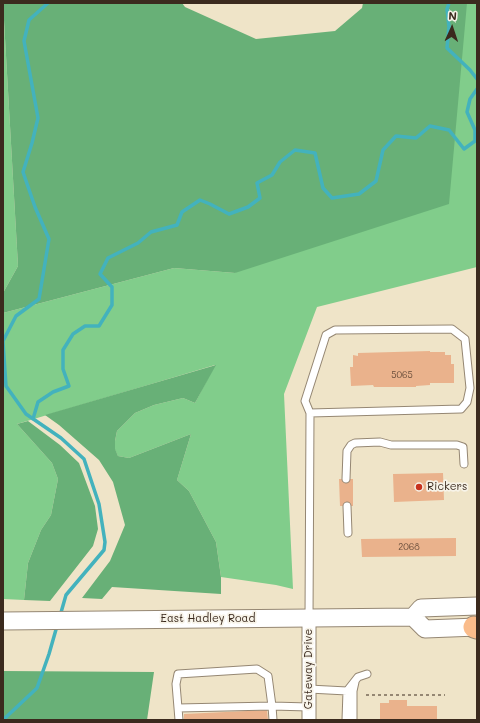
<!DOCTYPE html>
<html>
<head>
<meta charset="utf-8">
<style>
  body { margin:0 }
  #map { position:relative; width:480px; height:723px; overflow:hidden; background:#efe4c8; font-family:Mali,sans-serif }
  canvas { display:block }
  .frame { position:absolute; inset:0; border:4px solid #3b2a1e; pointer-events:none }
  .north { position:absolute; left:432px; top:8px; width:40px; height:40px; -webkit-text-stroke:3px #f7f3e8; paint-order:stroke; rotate:3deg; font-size:11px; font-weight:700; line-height:16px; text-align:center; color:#3b2a1e }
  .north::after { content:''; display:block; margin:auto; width:14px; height:18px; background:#3b2a1e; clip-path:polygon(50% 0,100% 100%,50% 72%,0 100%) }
</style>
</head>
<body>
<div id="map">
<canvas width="480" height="723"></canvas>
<div class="frame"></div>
<div class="north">N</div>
</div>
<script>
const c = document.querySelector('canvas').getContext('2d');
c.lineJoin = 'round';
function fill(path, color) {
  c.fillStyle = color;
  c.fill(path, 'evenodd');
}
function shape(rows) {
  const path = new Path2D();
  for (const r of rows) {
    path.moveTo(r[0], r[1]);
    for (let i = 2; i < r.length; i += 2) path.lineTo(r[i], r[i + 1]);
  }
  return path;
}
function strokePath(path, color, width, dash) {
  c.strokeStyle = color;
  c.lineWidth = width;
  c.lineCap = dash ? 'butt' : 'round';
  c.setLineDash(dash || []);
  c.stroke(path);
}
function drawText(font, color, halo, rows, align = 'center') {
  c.font = font + ' Mali,sans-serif';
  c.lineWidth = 3.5;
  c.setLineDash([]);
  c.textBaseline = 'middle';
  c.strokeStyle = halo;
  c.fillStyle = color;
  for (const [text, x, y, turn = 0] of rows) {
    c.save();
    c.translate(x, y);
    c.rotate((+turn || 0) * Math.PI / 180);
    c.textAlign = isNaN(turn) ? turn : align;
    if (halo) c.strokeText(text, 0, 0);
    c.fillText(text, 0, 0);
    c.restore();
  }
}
const green = shape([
  [3,3,18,266,3,293],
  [463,3,477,3,477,267,317,307,284,394,293,589,276,585,221,577,216,542,189,491,177,480,191,434,129,458,118,456,115,450,115,441,117,431,135,413,154,405,183,398,195,403,215,365,17,424,52,463,58,479,51,515,41,530,28,563,24,600,3,599,3,313,174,268,235,273]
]);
const forest = shape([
  [3,3,182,3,185,7,256,39,335,31,362,8,363,3,467,3,449,204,235,273,174,268,3,313,3,293,18,266],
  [216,365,195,403,183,398,154,405,135,413,117,431,115,441,115,449,118,456,129,458,191,434,177,480,189,491,216,542,221,577,221,594,112,587,102,599,82,598,110,561,125,525,113,482,99,460,59,425,45,415],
  [28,421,60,445,79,463,95,506,98,529,93,546,50,601,24,600,28,563,41,530,51,515,58,479,52,463,17,424],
  [3,671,154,672,147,720,3,720]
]);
const stream = shape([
  [449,3,447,9,449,27,447,48,470,70,477,79],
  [3,341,16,316,39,299,49,239,35,207,23,172,32,143,38,118,24,41,29,20,48,3],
  [3,342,6,386,26,414,61,438,84,459,99,504,105,542,104,550,66,595,60,616],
  [33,419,38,402,53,392,69,386,63,369,63,350,73,334,85,326,99,326,112,305,112,287,100,274,108,258,138,243,151,232,177,225,182,212,200,200,210,204,229,214,248,207,260,198,257,183,272,175,280,162,295,150,315,153,323,188,332,198,359,194,376,181,383,150,396,136,416,138,430,126,449,130,464,149,475,141,475,130,467,112,470,99,477,89],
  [3,720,37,688,49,654,57,626]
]);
const building = shape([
  [430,351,430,352,445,352,445,355,451,355,451,364,454,364,454,383,430,383,430,385,416,386,416,387,374,387,373,385,351,386,350,367,353,367,353,355,358,356,358,353],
  [443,473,444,500,394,502,393,474],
  [339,479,353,479,353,506,340,506],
  [456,538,456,556,362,557,361,539],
  [389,700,407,700,407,706,437,706,437,720,380,720,380,703,389,703],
  [267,710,268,720,184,720,184,714]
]);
const path = shape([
  [366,695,445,695]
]);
const service = shape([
  [346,479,347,451,351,445,355,443,380,442,391,445,457,445,463,447,464,464],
  [347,506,348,533],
  [309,619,310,413,305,401,326,335,335,330,452,329,465,339,470,388,467,402,461,409,310,413],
  [309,689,347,691],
  [178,708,179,720],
  [273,720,272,706,178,708,176,684,178,674,257,669,268,676,272,706,309,707],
  [346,720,347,691,358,677,367,674],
  [353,720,353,691,355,682]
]);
const minor = shape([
  [309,720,309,619]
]);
const tertiary = shape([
  [413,617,425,629,477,627],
  [3,621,413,617,421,608,477,606]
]);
const primary = shape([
  [474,627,477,628]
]);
const markers = [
  [419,487,4,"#c8321e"]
];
const numberNames = [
  ["5065",402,375],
  ["2068",409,547]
];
const poiNames = [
  ["Rickers",427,487]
];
const streetNames = [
  ["East Hadley Road",208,619],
  ["Gateway Drive",309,669,-90]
];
fill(green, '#81cd8b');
fill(forest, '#68b077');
strokePath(stream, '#43b2bd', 3.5);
fill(building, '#eab28c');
strokePath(service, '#958773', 9);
strokePath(minor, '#958773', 15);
strokePath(tertiary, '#958773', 19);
strokePath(primary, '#958773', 23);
strokePath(path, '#958773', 2, [3, 3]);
strokePath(service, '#fff', 7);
strokePath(minor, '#fff', 13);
strokePath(tertiary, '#fff', 17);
strokePath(primary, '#fabc8b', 21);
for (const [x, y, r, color] of markers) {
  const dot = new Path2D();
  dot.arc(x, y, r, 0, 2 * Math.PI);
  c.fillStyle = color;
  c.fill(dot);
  strokePath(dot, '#f7f3e8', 1.5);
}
drawText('9px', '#674c3a', null, numberNames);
drawText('11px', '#3b2a1e', '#f7f3e8', poiNames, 'left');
drawText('11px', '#3b2a1e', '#f7f3e8', streetNames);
</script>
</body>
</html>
